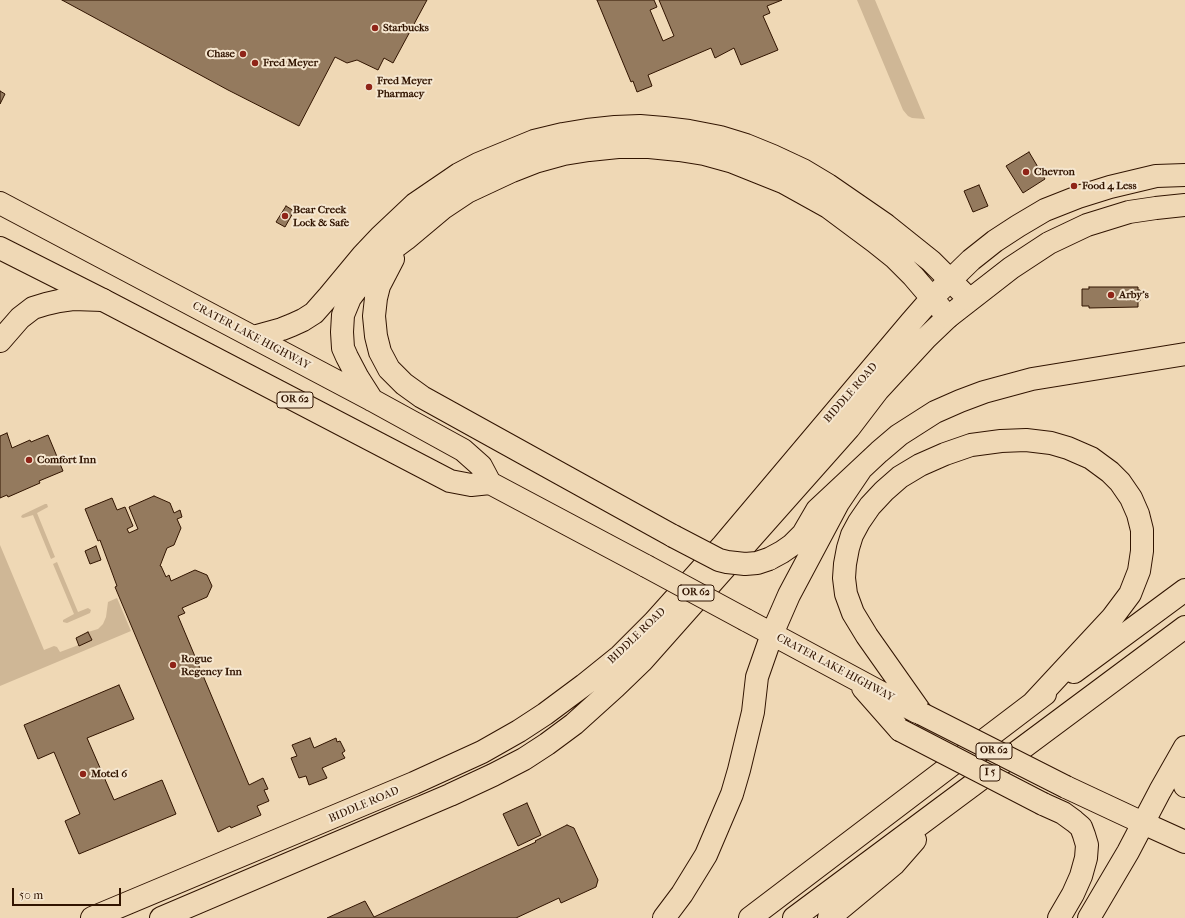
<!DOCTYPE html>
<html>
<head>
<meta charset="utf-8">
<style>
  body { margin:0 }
  #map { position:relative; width:1185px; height:918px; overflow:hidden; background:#efd8b5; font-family:"IM FELL French Canon",serif }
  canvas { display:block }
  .scale { position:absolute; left:12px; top:888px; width:109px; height:18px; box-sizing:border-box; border:2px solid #311400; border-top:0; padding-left:5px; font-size:12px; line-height:14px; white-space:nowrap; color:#311400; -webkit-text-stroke:3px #f5e6cf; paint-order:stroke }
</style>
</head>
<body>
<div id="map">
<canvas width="1185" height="918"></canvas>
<div class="scale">50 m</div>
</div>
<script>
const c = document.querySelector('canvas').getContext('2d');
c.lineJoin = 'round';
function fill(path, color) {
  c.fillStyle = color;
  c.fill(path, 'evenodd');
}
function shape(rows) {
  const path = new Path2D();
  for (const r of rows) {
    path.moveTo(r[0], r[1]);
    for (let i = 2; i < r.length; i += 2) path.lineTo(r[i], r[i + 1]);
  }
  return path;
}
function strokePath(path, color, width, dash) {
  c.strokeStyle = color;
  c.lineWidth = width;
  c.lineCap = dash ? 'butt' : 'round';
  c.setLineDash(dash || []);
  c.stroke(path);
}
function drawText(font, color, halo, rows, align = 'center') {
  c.font = font + ' "IM FELL French Canon",serif';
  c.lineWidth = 4;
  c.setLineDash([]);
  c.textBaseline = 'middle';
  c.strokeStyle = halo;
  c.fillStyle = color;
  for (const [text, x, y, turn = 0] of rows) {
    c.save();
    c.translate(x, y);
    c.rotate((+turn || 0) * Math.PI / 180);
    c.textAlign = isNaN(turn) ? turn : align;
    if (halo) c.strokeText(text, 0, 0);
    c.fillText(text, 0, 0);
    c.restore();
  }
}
const green = shape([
  [857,0,875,0,925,119,912,118,908,116,903,110],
  [45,504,47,504,48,507,37,513,55,557,51,559,33,515,23,518,21,517,22,515],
  [0,545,44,650,54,646,57,647,60,652,92,640,88,632,98,629,103,624,106,617,108,602,117,598,131,631,0,686],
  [57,562,78,612,88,608,91,610,90,613,67,623,63,622,63,620,74,614,53,564]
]);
const building = shape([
  [62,0,427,0,393,63,384,58,378,70,357,60,347,63,335,57,299,126,228,90,62,0],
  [597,0,654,0,657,7,650,10,663,41,674,36,659,0,782,0,767,6,770,13,763,16,778,50,741,65,734,48,715,58,711,48,648,75,652,86,637,92,633,81,631,82,597,0],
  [0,91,5,94,0,104,0,91],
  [1029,152,1045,179,1023,193,1006,166,1029,152],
  [979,185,988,206,973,212,964,191,979,185],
  [286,206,294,211,285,227,276,222,286,206],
  [1089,287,1138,287,1138,290,1140,290,1140,301,1138,301,1138,307,1089,308,1089,306,1082,306,1082,289,1089,289,1089,287],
  [7,433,12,448,30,440,31,442,48,435,63,471,39,481,40,483,8,497,7,495,0,498,0,436,7,433],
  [154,496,170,503,174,513,180,510,182,517,177,519,181,528,174,545,167,548,160,566,161,566,166,577,169,575,171,581,195,570,207,575,212,586,207,597,182,608,185,613,178,616,249,785,263,778,268,789,264,790,269,801,257,806,261,815,231,828,230,826,218,832,115,587,117,586,100,540,98,541,85,509,112,498,117,510,125,507,133,526,127,529,129,533,138,529,129,507,154,496],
  [96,546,101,560,90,564,85,551,96,546],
  [88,632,92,640,79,646,76,638,88,632],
  [119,685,134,719,87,738,114,800,162,780,176,814,79,854,65,821,80,814,54,752,38,759,24,725,119,685],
  [310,738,314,748,336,738,337,742,340,741,345,751,342,753,345,758,322,768,327,778,309,785,306,776,299,778,291,758,297,756,292,745,310,738],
  [527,803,541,835,518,846,503,814,527,803],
  [567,825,574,828,598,880,596,887,561,903,559,898,516,918,327,918,365,901,374,917,536,842,535,841,567,825]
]);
const major = shape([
  [0,341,20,318,33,308,46,304,59,301,73,299,103,300],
  [1143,823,1185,842],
  [92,918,414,783,482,752,519,731,545,714,584,685,620,656,654,622,723,545,911,322,932,298,971,260,995,241,1018,226,1045,210,1078,197,1110,187,1156,176,1185,175],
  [161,918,450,795,493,775,524,759,547,744,574,724,615,687,643,660,849,428,878,390,926,338,948,317,1011,268,1049,243,1087,225,1129,212,1156,208,1185,205]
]);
const highway = shape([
  [0,203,372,400,463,450,481,466,490,483,646,566],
  [0,248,103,300,450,481,471,485,490,483],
  [393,259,379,286,376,298,374,316,376,336,380,352,389,369,404,384,422,397,673,536],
  [253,337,282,329,292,325,303,320,314,313,329,296,363,255,380,237,415,204,459,174,478,164,534,141,563,134,587,130,615,127,640,126,664,128,689,131,720,137,746,145,773,156,803,170,828,185,886,225,931,261,969,299],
  [372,400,358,378,347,357,343,348,342,332,343,315,350,298,356,290,373,269,390,251,406,239,443,208,467,192,512,171,535,162,564,154,589,150,618,147,649,147,679,150,704,154,733,162,783,182,828,207,875,242,895,258,913,276,948,317],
  [769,559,782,552,792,545,803,534,817,510,879,452,899,435,935,412,960,401,984,392,1032,379,1185,354],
  [746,620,917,712],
  [1074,672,1185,590],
  [863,688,900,730],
  [922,714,867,636,853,613,846,594,844,578,845,564,848,548,852,535,859,522,870,506,884,491,900,477,920,465,945,454,971,445,1001,441,1026,440,1051,443,1068,448,1091,458,1110,472,1120,482,1131,498,1138,514,1142,530,1142,551,1139,571,1130,594,1112,618,1033,703],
  [1182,753,1183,776,1185,786],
  [1066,787,1143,823],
  [1043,804,1063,813,1074,821,1081,827,1084,835,1087,845,1086,858,1081,876,1073,894,1059,918],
  [664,918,682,894,706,855,732,794,739,770,753,712,757,677,772,634,789,595,838,503,861,469],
  [750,918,1045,694],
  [794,918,1185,627],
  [829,918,894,864,915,840],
  [1089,918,1128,852,1160,791,1185,747]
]);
const highwayBridge = shape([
  [673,536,719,560,727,562,745,564,757,563,769,559],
  [646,566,746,620],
  [922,714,1066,787],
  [900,730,1043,804]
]);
const markers = [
  [375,28,4,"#8f2418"],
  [243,54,4,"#8f2418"],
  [255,63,4,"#8f2418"],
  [369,87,4,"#8f2418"],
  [1026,172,4,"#8f2418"],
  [1074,186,4,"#8f2418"],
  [285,216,4,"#8f2418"],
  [1111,295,4,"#8f2418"],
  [29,460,4,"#8f2418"],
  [173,665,4,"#8f2418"],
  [83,774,4,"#8f2418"]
];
const shields = [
  [295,400,36],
  [696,593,36],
  [994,751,36],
  [990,773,20]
];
const shieldNames = [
  ["OR 62",295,400],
  ["OR 62",696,593],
  ["OR 62",994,751],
  ["I 5",990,773]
];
const poiNames = [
  ["Starbucks",383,28],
  ["Chase",235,54,"right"],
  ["Fred Meyer",263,63],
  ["Fred Meyer",377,81],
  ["Pharmacy",377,94],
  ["Chevron",1034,172],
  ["Food 4 Less",1082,186],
  ["Bear Creek",293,210],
  ["Lock & Safe",293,223],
  ["Arby's",1119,295],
  ["Comfort Inn",37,460],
  ["Rogue",181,659],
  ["Regency Inn",181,672],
  ["Motel 6",91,774]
];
const streetNames = [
  ["CRATER LAKE HIGHWAY",251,336,28],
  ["BIDDLE ROAD",851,393,-49],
  ["BIDDLE ROAD",637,636,-44],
  ["CRATER LAKE HIGHWAY",835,668,28],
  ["BIDDLE ROAD",364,805,-23]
];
fill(green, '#cfb796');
fill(building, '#947a5e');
strokePath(building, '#311400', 1);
strokePath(major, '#311400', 24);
strokePath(highway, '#311400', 24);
strokePath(major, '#efd8b5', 22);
strokePath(highway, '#efd8b5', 22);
strokePath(highwayBridge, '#311400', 24, []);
strokePath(highwayBridge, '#efd8b5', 22);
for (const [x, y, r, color] of markers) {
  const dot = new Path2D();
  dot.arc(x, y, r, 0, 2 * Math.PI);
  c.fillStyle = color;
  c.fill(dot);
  strokePath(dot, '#f5e6cf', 1.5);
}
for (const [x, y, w] of shields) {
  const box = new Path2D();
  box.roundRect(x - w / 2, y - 8, w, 16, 3);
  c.fillStyle = '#f5e6cf';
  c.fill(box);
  strokePath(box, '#311400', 1);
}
drawText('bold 10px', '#311400', null, shieldNames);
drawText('bold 11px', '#311400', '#f5e6cf', poiNames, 'left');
drawText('11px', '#311400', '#f5e6cf', streetNames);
</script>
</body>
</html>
